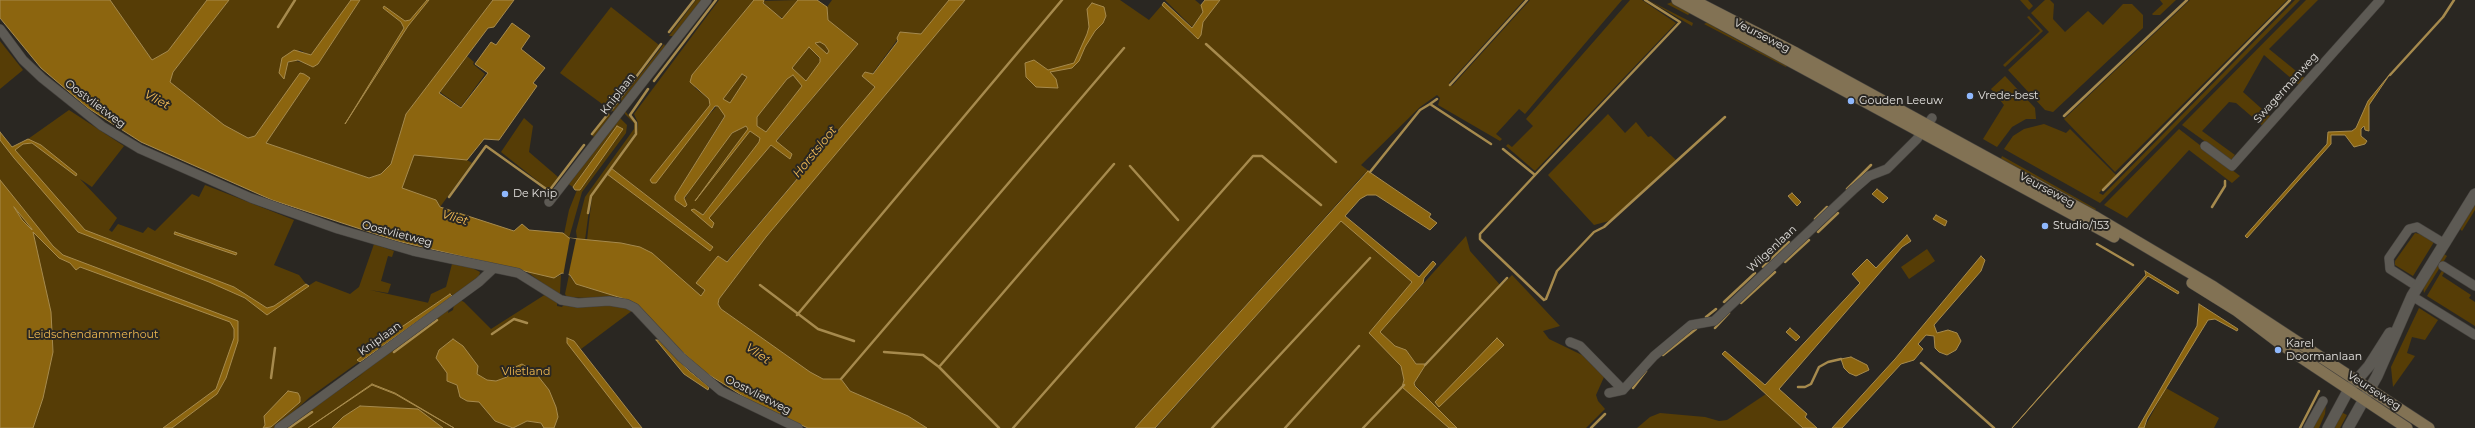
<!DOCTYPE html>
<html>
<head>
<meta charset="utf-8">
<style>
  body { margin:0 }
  canvas { display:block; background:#2a2722 }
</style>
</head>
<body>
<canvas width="2475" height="428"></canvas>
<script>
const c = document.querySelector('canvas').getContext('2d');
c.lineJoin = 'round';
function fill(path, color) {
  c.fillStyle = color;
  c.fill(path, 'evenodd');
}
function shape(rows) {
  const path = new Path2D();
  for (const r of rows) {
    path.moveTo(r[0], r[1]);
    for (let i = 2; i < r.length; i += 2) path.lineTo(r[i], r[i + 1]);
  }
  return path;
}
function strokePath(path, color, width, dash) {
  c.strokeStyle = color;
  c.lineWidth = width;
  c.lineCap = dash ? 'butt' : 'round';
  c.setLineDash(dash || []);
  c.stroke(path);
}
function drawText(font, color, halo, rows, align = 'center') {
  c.font = font + ' Montserrat,sans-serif';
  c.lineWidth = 4;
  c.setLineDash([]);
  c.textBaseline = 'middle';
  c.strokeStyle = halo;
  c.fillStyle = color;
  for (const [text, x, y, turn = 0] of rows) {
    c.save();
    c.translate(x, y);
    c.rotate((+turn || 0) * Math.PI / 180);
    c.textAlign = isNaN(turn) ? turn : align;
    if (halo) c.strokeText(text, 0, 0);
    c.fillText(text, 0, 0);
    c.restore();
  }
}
const green = shape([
  [110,0,207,0,168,51,152,60],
  [229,0,351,0,311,56,300,50,282,58,286,75,286,66,291,60,305,63,313,67,318,64,360,0,427,0,410,20,405,21,384,6,383,8,401,22,404,28,358,104,408,26,429,0,493,0,406,114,391,164,381,174,369,178,266,143,310,78,304,74,300,74,255,136,248,138,224,125,170,82,173,72],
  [696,0,703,0,675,36,669,36],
  [719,0,754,0,692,75,695,88,709,99,710,105,650,180,718,105,725,115,675,196,687,205,684,200,691,188,731,134,746,126,748,129,733,149,695,201,750,131,760,138,759,142,703,215,694,209,692,210,712,227,709,218,771,145,790,158,792,154,776,142,858,44,828,20,827,7,832,0,949,0,921,34,903,32,872,74,865,72,862,76,875,87,726,262,719,256,696,283,705,290,701,297,652,253,633,245,587,240,592,196,607,174,710,250,713,247,611,168,637,134,638,123,634,114],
  [798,0,784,19,773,12,762,1],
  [965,0,1120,0,1149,20,1162,5,1193,35,1201,35,1203,22,1220,0,1524,0,1449,83,1452,86,1530,0,1622,0,1525,114,1519,109,1496,134,1502,139,1500,141,1438,105,1440,98,1437,95,1420,107,1361,165,1370,172,1364,174,1135,428,927,428,908,416,850,391,841,379,823,379,810,372,721,309,718,304,719,299,766,237],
  [1165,0,1195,0,1201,5,1203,12,1192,27],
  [1630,0,1642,0,1676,23,1535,171,1506,146,1508,144,1512,147,1533,126,1526,119],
  [1648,0,1693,23,1692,26],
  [2020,0,2028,0,2033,6,2029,10],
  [2045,0,2050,0,2054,4,2053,19,2065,32,2088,11,2103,25,2123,4,2132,4,2143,15,2143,28,2053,112,2045,110,2008,70,2049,32,2031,13],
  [2160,0,2176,0,2160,15,2153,15,2152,14,2163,4],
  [2190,0,2287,0,2115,172,2064,119],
  [2295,0,2300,0,2100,203,2004,149,2013,136,2024,129,2044,124,2066,133,2070,129,2116,175,2099,193,2103,195],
  [2306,0,2318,0,2269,49,2306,79,2300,86,2264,55,2243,92,2272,118,2264,127,2236,103,2229,102,2202,131,2235,155,2231,160,2182,125],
  [1672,2,1682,8,1690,13,1688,15,1667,4],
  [611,7,659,45,609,109,560,73],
  [2029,16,2043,31,2005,67,2003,65,2040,31,2027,17],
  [1710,21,1717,25,1716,28,1753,48,1756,46,1788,64,1786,67,1704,24],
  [0,41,23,70,0,89],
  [820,42,825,45,829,51,827,55,815,43],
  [664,44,666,48,616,112,612,111],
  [809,47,820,59,820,62,806,81,792,68],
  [467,56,474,62,473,64,485,74,461,107,440,92],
  [742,74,747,77,730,104,722,99],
  [793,75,802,86,766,132,757,126,757,117,787,79],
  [2005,76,2035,108,2036,119,2026,119,2012,127,1997,147,1983,139,2004,105,1991,89],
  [69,110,124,146,92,187,80,179,117,218,109,230,112,232,118,224,143,233,148,227,155,231,192,194,199,197,205,185,294,220,274,265,299,275,306,284,274,306,267,308,234,287,84,230,15,150,23,144,32,143,76,176,28,139],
  [625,111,635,123,635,133,591,195,585,240,577,239,576,231,585,197,634,129,634,123,625,114],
  [609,114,611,116,597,137,594,137,592,135],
  [1608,114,1625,133,1636,122,1648,137,1651,136,1676,160,1609,221,1594,225,1548,175],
  [524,118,533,126,529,152,558,177,549,190,501,152],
  [620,118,627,125,626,133,582,192,569,238,564,234,569,210,577,190,580,190,617,126,573,187,567,183],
  [2179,129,2240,176,2232,183,2189,150,2127,218,2104,205],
  [0,134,80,230,218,283,268,311,316,281,350,294,359,287,374,244,394,251,392,257,388,256,381,281,391,284,388,293,370,290,438,305,310,397,275,428,0,428],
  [414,155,467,160,472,163,440,207,436,200,401,188],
  [2002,156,2096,209,2093,213,2000,161],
  [2475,203,2475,210,2462,231,2460,229],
  [1341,221,1412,282,1369,333,1397,360,1401,366,1404,380,1449,428,1156,428],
  [2415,233,2420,234,2434,242,2413,276,2395,265,2395,261],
  [1466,236,1470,251,1501,286,1512,275,1560,326,1543,331,1549,339,1582,355,1604,377,1596,395,1598,401,1605,409,1586,428,1457,428,1416,386,1414,383,1424,367,1481,308,1424,364,1416,364,1406,350,1395,346,1380,332],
  [1927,249,1935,261,1909,279,1901,267],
  [2444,254,2447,256,2424,293,2423,287],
  [452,264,472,268,480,272,479,276,453,296,451,294,435,304,428,303,431,294,446,287],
  [2444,267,2446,269,2442,276,2471,295,2469,298,2475,302,2475,326,2427,296],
  [526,271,554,278,561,275,560,293,557,294],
  [569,275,576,284,628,300,567,297,565,294],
  [546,294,557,301,557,306,562,307,564,304,609,304,633,310,581,349,579,347,577,349,635,428,283,428,364,373,336,390,449,307,448,313,453,310,454,304,460,300,464,302,491,329],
  [2419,308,2438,320,2425,340,2412,337,2407,353,2415,356,2393,387,2391,367],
  [2166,388,2219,418,2214,428,2144,428],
  [1766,394,1803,428,1637,428,1650,417,1660,413,1705,417,1719,421,1727,420],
  [2326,404,2325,414,2319,428,2311,428],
  [2341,412,2347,415,2340,428,2332,428]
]);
const water = shape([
  [0,0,110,0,152,60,168,51,207,0,229,0,173,72,170,82,224,125,248,138,255,136,300,73,304,74,310,78,266,143,369,178,381,174,391,164,406,114,493,0,514,0,494,27,488,28,439,93,461,108,488,73,475,64,491,42,496,45,512,23,530,36,521,49,545,68,533,83,537,86,499,140,484,139,467,160,414,155,402,188,436,200,440,207,514,231,522,224,529,230,563,233,569,238,621,243,640,247,652,253,701,296,705,290,696,283,718,256,727,262,875,87,862,76,865,72,873,74,898,41,897,38,900,32,921,34,949,0,965,0,766,237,719,299,718,304,721,309,810,372,823,379,841,379,850,391,908,416,927,428,808,428,754,403,703,371,628,300,576,284,570,275,562,273,554,278,397,241,272,200,141,142,88,108,41,68,0,18,0,0],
  [351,0,360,0,318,64,313,67,298,60,288,62,284,79,279,73,282,58,294,50,311,55,351,0],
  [427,0,429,0,408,26,345,124,404,28,401,22,383,8,384,6,405,21,410,20,427,0],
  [754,0,764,0,763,3,782,19,798,0,817,0,827,7,828,20,858,44,776,141,792,154,790,159,771,145,709,218,714,223,712,228,691,210,694,209,703,215,759,142,760,138,750,131,695,201,733,149,748,129,746,126,732,133,684,198,687,205,685,207,675,200,675,196,725,116,718,106,715,106,656,183,652,183,650,180,710,105,709,99,690,82,692,75,754,0],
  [820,42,825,45,829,51,827,54,815,43,820,42],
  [809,47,820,58,820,62,806,81,792,68,809,47],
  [742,74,747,77,730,103,723,99,742,74],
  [793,75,802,86,766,132,757,126,757,117,787,79,793,75],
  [1205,0,1220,0,1203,22,1201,35,1198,39,1162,5,1164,2,1192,28,1203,12,1201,5,1205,0],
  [1092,3,1104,7,1106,16,1103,23,1095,31,1085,47,1079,61,1072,68,1050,72,1056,79,1058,88,1036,87,1026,77,1025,63,1034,60,1048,70,1074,63,1087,34,1089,27,1087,9,1092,3],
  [2390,74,2369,105,2369,131,2365,130,2364,126,2361,129,2361,136,2367,141,2365,144,2354,147,2345,135,2331,135,2331,144,2247,238,2245,236,2327,144,2328,132,2352,131,2356,128,2368,101,2390,74],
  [617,126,623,129,580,190,575,190,573,187,617,126],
  [0,132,12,147,28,139,41,145,77,174,76,176,32,143,23,144,15,150,85,230,234,287,267,308,274,306,306,284,309,286,267,315,245,298,209,282,78,232,14,158,0,140,0,132],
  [611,168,713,247,710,251,607,174,611,168],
  [1368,171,1428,212,1431,214,1429,217,1437,223,1430,230,1376,195,1367,195,1360,199,1345,216,1419,277,1433,261,1436,264,1424,278,1423,283,1380,332,1395,346,1406,350,1416,364,1426,364,1414,383,1415,386,1457,428,1449,428,1402,387,1404,380,1401,366,1369,333,1412,282,1341,221,1155,428,1135,428,1368,171],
  [0,180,53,246,63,255,238,321,238,341,226,378,217,394,172,428,163,428,216,389,234,338,234,329,230,322,80,267,76,270,70,263,59,258,33,232,51,312,53,352,43,398,33,428,0,428,0,180],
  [14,207,32,229,32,230,22,220,14,207],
  [1877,189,1888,198,1883,203,1872,194,1877,189],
  [1792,193,1801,202,1797,206,1788,196,1792,193],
  [1936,215,1947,221,1945,226,1933,219,1936,215],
  [175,232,210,244,237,253,236,255,174,234,175,232],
  [1907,235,1911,241,1902,247,1779,389,1807,414,1805,417,1817,428,1803,428,1722,354,1725,351,1765,385,1860,283,1852,274,1867,259,1876,268,1907,235],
  [1981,256,1985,260,1981,271,1934,325,1937,333,1948,330,1957,333,1961,341,1956,350,1947,355,1939,352,1935,348,1934,336,1926,335,1918,344,1923,349,1914,360,1901,364,1842,428,1832,428,1895,359,1981,256],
  [2145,271,2179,292,2178,294,2148,276,2012,428,2146,275,2145,271],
  [450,294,452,296,439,306,360,362,357,360,384,339,450,294],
  [2199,304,2238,329,2237,331,2215,319,2208,320,2147,419,2144,428,2138,428,2197,326,2199,304],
  [1790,328,1800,337,1796,341,1786,332,1790,328],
  [567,338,574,341,642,428,633,428,567,343,567,338],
  [1497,338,1504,345,1439,407,1435,402,1497,338],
  [453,339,463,346,478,366,477,374,487,380,496,381,507,377,513,368,522,364,534,371,549,390,556,407,558,417,554,428,544,428,541,423,527,421,513,428,495,421,479,402,467,401,460,397,457,385,447,381,447,373,436,358,439,350,453,339],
  [656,340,659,340,688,370,709,387,708,390,684,374,656,340],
  [1851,357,1867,365,1869,370,1856,376,1849,373,1844,368,1841,359,1851,357],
  [372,384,395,393,454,428,395,394,372,385,308,428,372,384],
  [288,391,298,393,300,397,300,402,271,427,263,428,265,425,264,416,288,391],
  [360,406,418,409,443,428,332,428,343,417,360,406]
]);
const pier = shape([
  [570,238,576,239,568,277,563,276]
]);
const stream = shape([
  [1645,0,1680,22,1535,175,1480,234,1480,239,1544,300,1546,299,1557,271,1594,232,1604,227,1725,117],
  [278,27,295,0],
  [669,32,694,0],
  [1206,44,1336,162],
  [2390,75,2443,17,2454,0],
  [654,81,716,0],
  [1450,85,1527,0],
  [1430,104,1437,99],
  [611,110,661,44],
  [2064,116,2187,0],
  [592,134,608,114],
  [1503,149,1535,175],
  [1130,166,1178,220],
  [1370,172,1420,110,1430,104,1491,144],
  [1847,189,1871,165],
  [2103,190,2290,0],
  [449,197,486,146,549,191,584,145],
  [2212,207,2225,186,2225,181],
  [588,213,591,196,636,134,636,123,630,115,648,89],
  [1815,219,1827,207],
  [1818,232,1838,213],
  [2097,244,2133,265],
  [1785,262,1809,240],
  [1763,267,1789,242],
  [760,285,818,329,854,341],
  [1724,302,1755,273],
  [1741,303,1775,272],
  [797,315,1062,0],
  [1706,317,1716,309],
  [1715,328,1729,313],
  [492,334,514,319,527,323],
  [394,352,437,320],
  [884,352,923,355,939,367,999,428],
  [1663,355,1696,329],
  [1921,363,1994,428],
  [1425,365,1507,278],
  [939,367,1114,164],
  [271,378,275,348],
  [841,379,1124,48],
  [1798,387,1805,387,1811,384,1819,367,1828,362,1841,359],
  [1633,388,1646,371],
  [289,428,312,412],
  [1013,428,1253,156,1262,156,1321,205],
  [1212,428,1370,258],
  [1285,428,1359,346],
  [1363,428,1404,385],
  [1591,428,1605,414],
  [2300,428,2319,391]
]);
const minor = shape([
  [0,29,23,60,42,78,102,126,140,149,251,198,338,229,413,251,518,273,561,300,578,303,609,301,627,304,635,308,681,357,721,391,798,428],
  [2205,146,2232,166,2380,0],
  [549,202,707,0],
  [2443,266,2475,286],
  [2418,287,2390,269,2389,258,2409,229,2417,227,2445,244],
  [2412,296,2475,335],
  [1570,342,1580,346,1623,390,1654,356,1691,325,1714,321,1854,189,1869,176,1887,169,1917,139,1932,118],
  [1609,393,1623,390],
  [279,428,479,282,494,268],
  [2308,428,2323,401]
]);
const tertiary = shape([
  [2328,428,2349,389,2369,366,2390,333],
  [2348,428,2377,376,2412,296,2475,194]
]);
const secondary = shape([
  [1677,0,2114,237],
  [1693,0,1796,53,2094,216,2214,287,2429,428],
  [2192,283,2237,311,2282,345,2407,428]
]);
const markers = [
  [1970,96,4,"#8fb8fd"],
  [1851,101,4,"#8fb8fd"],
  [505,194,4,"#8fb8fd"],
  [2045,226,4,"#8fb8fd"],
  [2278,350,4,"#8fb8fd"]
];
const streetNames = [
  ["Veurseweg",1762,36,27],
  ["Swagermanweg",2286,88,-48],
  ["Kniplaan",618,94,-52],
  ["Oostvlietweg",95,104,37],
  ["Veurseweg",2047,190,28],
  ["Oostvlietweg",397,234,15],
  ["Wilgenlaan",1772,249,-43],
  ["Kniplaan",380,339,-36],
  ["Veurseweg",2374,391,33],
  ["Oostvlietweg",758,395,27]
];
const poiNames = [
  ["Vrede-best",1978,96],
  ["Gouden Leeuw",1859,101],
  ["De Knip",513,194],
  ["Studio/153",2053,226],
  ["Karel",2286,344],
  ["Doormanlaan",2286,357]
];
const parkNames = [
  ["Leidschendammerhout",93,335],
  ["Vlietland",526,372]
];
const waterNames = [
  ["Vliet",157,100,28],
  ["Horstsloot",815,152,-51],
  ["Vliet",455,218,17],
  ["Vliet",758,354,35]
];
fill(green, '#563d06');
fill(water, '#8c650f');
strokePath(water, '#a68a4d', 1);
fill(pier, '#2a2722');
strokePath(stream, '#a68a4d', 2.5);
strokePath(minor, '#45423e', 10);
strokePath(tertiary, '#45423e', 12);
strokePath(secondary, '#45423e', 12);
strokePath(minor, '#5d5a54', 9);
strokePath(tertiary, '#5d5a54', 11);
strokePath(secondary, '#827254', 11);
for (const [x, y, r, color] of markers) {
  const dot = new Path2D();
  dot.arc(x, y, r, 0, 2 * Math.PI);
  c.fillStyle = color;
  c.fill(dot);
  strokePath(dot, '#2a2722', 1.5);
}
drawText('11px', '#e4e2df', '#2a2722', streetNames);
drawText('11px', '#e4e2df', '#2a2722', poiNames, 'left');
drawText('11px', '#efb850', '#2a2722', parkNames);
drawText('italic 12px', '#f6be57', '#2a2722', waterNames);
</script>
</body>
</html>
